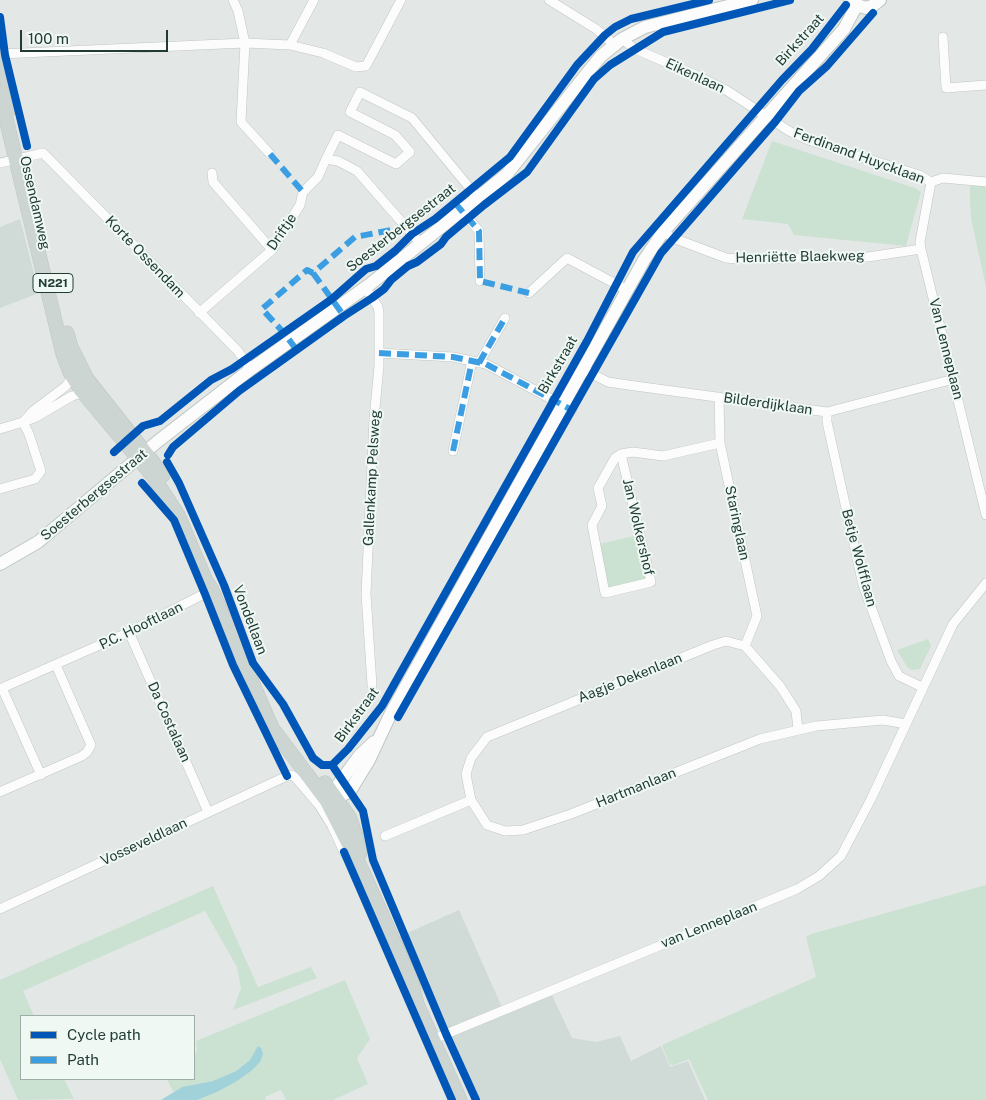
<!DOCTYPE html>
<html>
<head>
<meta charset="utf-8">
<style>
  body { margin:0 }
  #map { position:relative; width:986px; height:1100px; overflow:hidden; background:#e3e8e6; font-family:"Public Sans",sans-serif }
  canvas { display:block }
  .legend { position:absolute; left:20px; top:1015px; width:175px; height:65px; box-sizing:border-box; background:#f0f8f4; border:1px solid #9dada7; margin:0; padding:6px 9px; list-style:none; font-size:15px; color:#203c34 }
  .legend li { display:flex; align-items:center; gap:10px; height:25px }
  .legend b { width:25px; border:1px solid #9dada7 }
  .scale { position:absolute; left:20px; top:30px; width:148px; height:22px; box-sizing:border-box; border:2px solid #203c34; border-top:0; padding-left:6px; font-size:15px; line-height:18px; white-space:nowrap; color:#203c34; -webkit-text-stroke:4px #f0f8f4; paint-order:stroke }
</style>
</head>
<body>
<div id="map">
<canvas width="986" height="1100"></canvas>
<ul class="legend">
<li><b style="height:6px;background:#0057b8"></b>Cycle path</li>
<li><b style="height:6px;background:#3c9ee2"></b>Path</li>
</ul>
<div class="scale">100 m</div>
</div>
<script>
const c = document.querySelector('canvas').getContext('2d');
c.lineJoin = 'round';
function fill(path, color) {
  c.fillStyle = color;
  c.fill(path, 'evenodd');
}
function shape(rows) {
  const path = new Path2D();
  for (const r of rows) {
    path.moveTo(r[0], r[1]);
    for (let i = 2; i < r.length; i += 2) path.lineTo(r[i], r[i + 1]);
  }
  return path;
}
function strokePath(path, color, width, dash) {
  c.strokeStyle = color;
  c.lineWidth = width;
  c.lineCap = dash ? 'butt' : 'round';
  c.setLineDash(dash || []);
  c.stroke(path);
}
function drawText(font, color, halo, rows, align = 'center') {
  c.font = font + ' "Public Sans",sans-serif';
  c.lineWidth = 4;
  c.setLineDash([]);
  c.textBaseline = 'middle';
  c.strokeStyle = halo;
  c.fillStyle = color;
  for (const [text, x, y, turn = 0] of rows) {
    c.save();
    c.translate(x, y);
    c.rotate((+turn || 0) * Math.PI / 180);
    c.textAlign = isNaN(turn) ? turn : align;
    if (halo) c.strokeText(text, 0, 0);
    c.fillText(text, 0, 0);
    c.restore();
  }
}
const built = shape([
  [20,219,39,293,0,308,0,227],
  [459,910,504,1012,551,993,572,1038,596,1042,620,1036,631,1061,661,1046,670,1067,688,1061,705,1100,472,1100,398,937]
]);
const green = shape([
  [772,141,915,188,921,192,906,246,794,235,788,224,742,219],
  [985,184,986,189,986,287,971,218,970,204,970,186],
  [638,535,647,579,607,589,596,545],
  [928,639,931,646,920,669,912,670,907,667,897,650],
  [986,885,986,1100,708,1100,689,1059,674,1065,671,1065,669,1063,662,1045,816,977,806,937,811,934],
  [213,886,258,987,311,967,317,978,233,1010,241,988,237,967,205,911,23,991,34,1016,21,1016,21,1079,64,1079,74,1099,18,1100,0,1059,0,980],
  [345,980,370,1039,357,1058,368,1084,333,1100,286,1100,281,1090,265,1097,266,1100,197,1100,217,1092,251,1071,250,1060,236,1071,213,1081,183,1087,173,1092,167,1079,194,1079,194,1058,197,1049,196,1041]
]);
const water = shape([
  [258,1046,261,1048,263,1054,260,1062,251,1071,237,1081,217,1092,197,1100,161,1100,182,1087,213,1081,236,1071,250,1060]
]);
const street = shape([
  [233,0,238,11,245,43,241,122,270,154],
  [549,0,596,29,615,45],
  [943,37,946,88,986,85],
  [622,39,635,49,698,76,726,90,789,131,808,140,919,175,931,182,943,178,986,182],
  [290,45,314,0],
  [0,54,245,43,290,45,323,53,356,67,366,66,401,0],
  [0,163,43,153,237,350,251,369],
  [212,173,213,182,272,250],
  [931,182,920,242,921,249,986,515],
  [455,203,479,231,480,281],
  [663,232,673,238,726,258,737,259,868,257,921,249],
  [420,243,357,171,338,161,326,159,338,135,396,164,410,152,395,135,350,112,360,92,412,118,478,198],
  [365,287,378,307,379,313,379,366,374,419,366,594,372,685],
  [529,293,567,258,627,290],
  [199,313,272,250,300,205,303,192,318,177,326,159],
  [379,353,453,357,486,364,572,410],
  [479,363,505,318],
  [582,369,608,382,628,385,827,412,954,379],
  [719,397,720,443,757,616,745,646],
  [827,412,827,422,863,585,891,661,899,676,922,687],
  [26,421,36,417,72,396,83,393],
  [23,422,33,411,66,386,73,376],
  [0,429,23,422,29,434,41,471,35,479,0,489],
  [453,451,472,361],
  [621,454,615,458,598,488,602,506,592,525,605,593,651,582,621,454,633,452,663,456,720,443],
  [129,632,208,812],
  [2,688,41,775],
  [0,689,129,632,212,590],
  [798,730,796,711,780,686,745,646,726,641,713,645,487,737,471,758,466,774,471,800,487,825,505,831,523,830,571,814,760,739,816,726,883,720,906,724],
  [0,792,82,756,87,752,91,745,56,665],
  [385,836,471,800],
  [0,909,287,776,292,775,296,778,319,805,332,826,344,852],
  [434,1039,797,889,819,876,841,856,871,799,953,624,986,583]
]);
const secondary = shape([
  [850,0,854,4,866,8,872,6,880,0],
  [0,564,38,542,157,442,251,369,369,285,507,174,588,72,601,56,622,39,645,27,752,0],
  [327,800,359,756,374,742],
  [327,801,337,798,350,791,369,760,391,713,644,260,663,232,844,29,857,5]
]);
const primary = shape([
  [0,49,13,108],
  [0,94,63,354,70,372,81,390,152,475,178,515,206,581,212,590,272,728,327,801,362,870,411,980,417,1004,460,1100],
  [67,333,71,347,87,379,163,475],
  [325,783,349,817,355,833,360,853]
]);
const quiet = shape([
  [270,154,303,192],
  [455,203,479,231,480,281,529,293],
  [313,273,344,316],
  [296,349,284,333,262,309,307,270,313,273,355,237,407,227],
  [379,353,453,357,486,364,572,410],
  [479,363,505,318],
  [453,451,472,361]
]);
const cycleway = shape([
  [0,17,5,55,27,146],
  [114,452,143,426,160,421,211,380,232,369,332,299,366,269,376,266,395,251,412,234,435,219,510,157,577,65,605,35,615,27,631,19,709,0],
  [168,455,173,447,239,391,344,316,372,298,384,289,391,280,408,266,417,262,441,244,446,237,484,205,527,172,594,79,610,65,663,32,790,0],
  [167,462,179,483,224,585,253,663,283,704,313,758,322,765,332,765,363,811,373,860,446,1034,476,1100],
  [142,483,174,520,205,594,233,665,287,776],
  [398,717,661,253,775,122,799,91,827,66,873,13],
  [332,765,348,749,382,706,587,341,633,252,782,80,812,49,846,5],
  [344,852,452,1100]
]);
const shields = [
  [53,283,40]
];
const shieldNames = [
  ["N221",53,283]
];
const streetNames = [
  ["Birkstraat",800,40,-48],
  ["Eikenlaan",695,76,25],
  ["Ferdinand Huycklaan",859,156,20],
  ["Ossendamweg",35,203,77],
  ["Soesterbergsestraat",401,228,-38],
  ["Driftje",282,232,-56],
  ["Korte Ossendam",145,257,46],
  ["Henriëtte Blaekweg",800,257,-1],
  ["Van Lenneplaan",946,349,76],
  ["Birkstraat",558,365,-60],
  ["Bilderdijklaan",768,404,8],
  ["Gallenkamp Pelsweg",372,478,-87],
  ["Soesterbergsestraat",94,495,-40],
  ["Staringlaan",737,523,78],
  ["Jan Wolkershof",638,527,77],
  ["Betje Wolfflaan",859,558,75],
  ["Vondellaan",250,620,69],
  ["P.C. Hooftlaan",141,626,-26],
  ["Aagje Dekenlaan",630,678,-22],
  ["Birkstraat",357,715,-54],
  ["Da Costalaan",169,722,66],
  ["Hartmanlaan",636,788,-22],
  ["Vosseveldlaan",144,842,-25],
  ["van Lenneplaan",709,925,-22]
];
fill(built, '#d0dad6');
fill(green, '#cbe2d2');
fill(water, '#a1d2d9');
strokePath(street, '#c0c5c3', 10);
strokePath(secondary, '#bec6c3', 14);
strokePath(primary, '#bbc5c2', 15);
strokePath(street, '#fbfcfb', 9);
strokePath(secondary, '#fbfcfb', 12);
strokePath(primary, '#ccd5d2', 14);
strokePath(quiet, '#3c9ee2', 6, [12, 6]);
strokePath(cycleway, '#0057b8', 8);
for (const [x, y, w] of shields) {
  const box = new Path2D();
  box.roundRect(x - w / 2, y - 9.5, w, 19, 4);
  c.fillStyle = '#f0f8f4';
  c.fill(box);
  strokePath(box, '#203c34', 1);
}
drawText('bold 12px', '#203c34', null, shieldNames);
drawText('14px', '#203c34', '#f0f8f4', streetNames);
</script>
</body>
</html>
